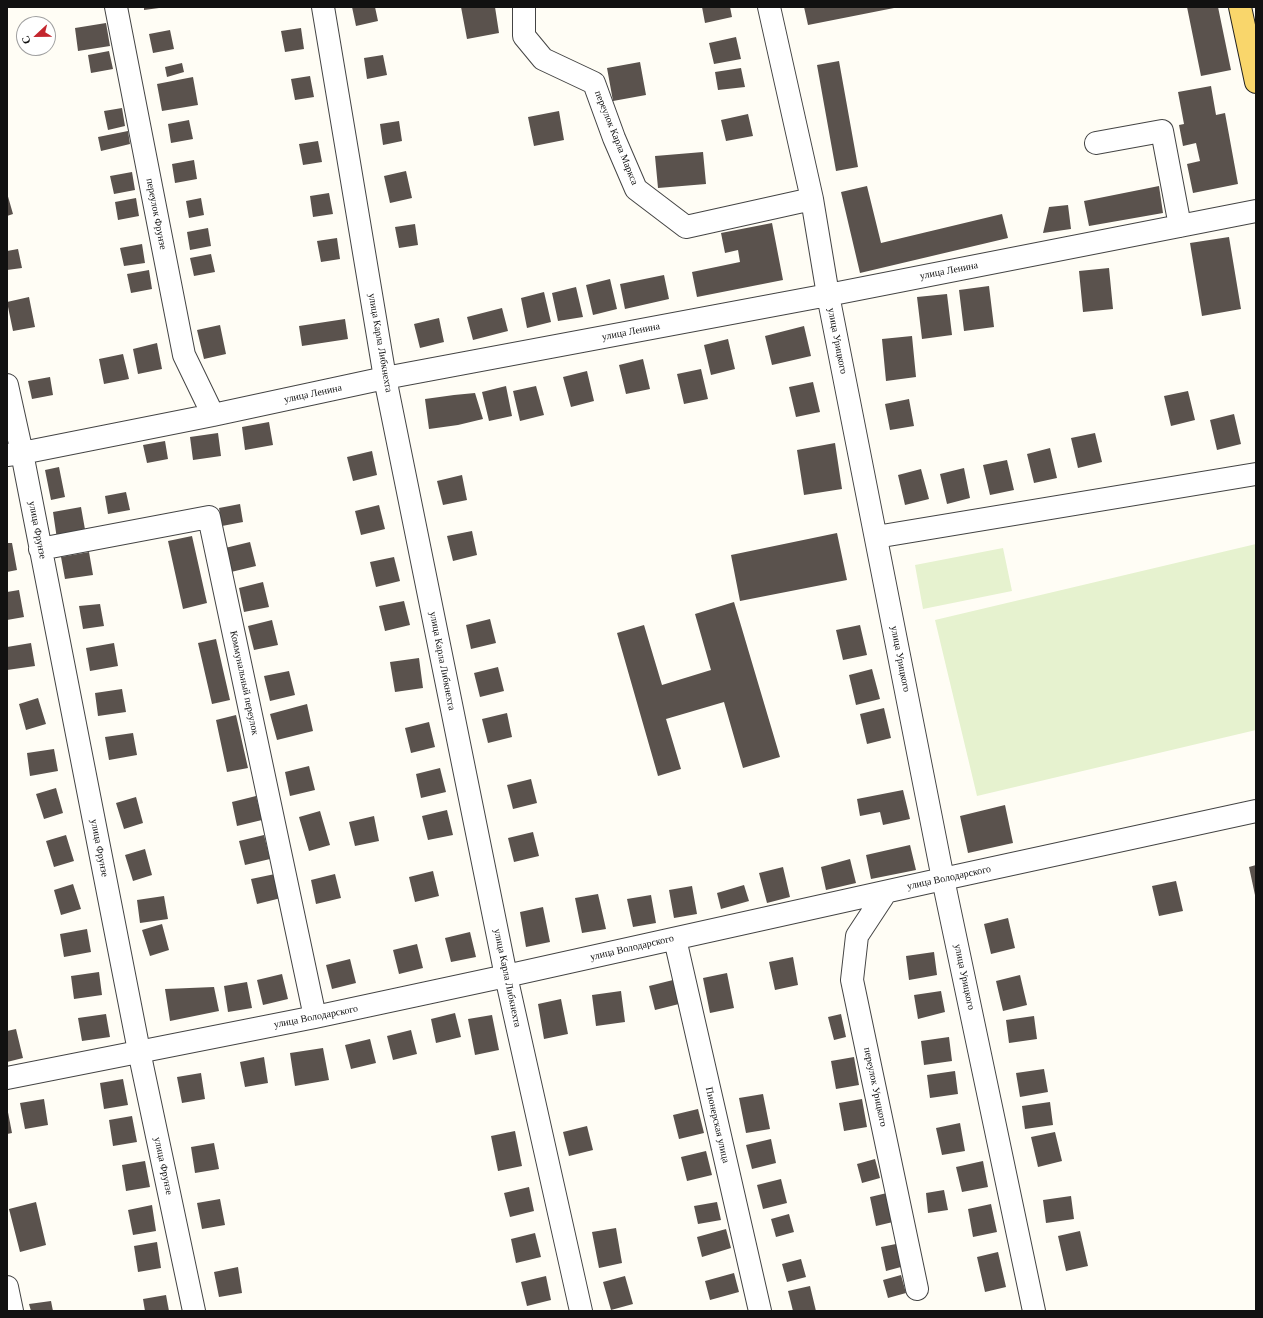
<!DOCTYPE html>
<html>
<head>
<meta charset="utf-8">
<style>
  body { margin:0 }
  #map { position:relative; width:1263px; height:1318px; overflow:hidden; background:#fffdf5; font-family:Georgia,serif }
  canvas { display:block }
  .frame { position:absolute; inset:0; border:8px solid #111; pointer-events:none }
  .north { position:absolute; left:16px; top:16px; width:40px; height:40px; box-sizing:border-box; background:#fff; border:1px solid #a0a0a0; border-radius:50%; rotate:248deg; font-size:11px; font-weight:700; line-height:16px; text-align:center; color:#111 }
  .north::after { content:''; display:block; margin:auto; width:14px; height:18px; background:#c4262e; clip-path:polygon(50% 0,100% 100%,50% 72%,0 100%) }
</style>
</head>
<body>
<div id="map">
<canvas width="1263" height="1318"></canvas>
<div class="frame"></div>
<div class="north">С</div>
</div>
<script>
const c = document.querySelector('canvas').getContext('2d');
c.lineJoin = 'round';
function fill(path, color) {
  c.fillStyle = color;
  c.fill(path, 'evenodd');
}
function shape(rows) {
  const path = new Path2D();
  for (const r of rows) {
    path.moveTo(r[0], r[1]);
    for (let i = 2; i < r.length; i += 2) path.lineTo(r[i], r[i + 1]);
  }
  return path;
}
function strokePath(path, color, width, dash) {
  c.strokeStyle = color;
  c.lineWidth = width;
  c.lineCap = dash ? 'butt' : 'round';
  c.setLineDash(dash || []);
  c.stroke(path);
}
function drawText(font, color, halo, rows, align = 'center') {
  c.font = font + ' Georgia,serif';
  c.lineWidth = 4;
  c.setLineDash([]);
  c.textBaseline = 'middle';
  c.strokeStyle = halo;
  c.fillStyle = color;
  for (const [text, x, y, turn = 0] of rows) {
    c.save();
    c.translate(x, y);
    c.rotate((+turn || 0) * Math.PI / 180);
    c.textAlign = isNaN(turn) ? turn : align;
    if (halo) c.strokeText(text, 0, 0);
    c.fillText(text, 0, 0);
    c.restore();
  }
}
const pitch = shape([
  [1256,544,1256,730,977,796,935,620],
  [1003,548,1012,591,923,609,915,565]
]);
const building = shape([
  [144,7,159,7,159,8,144,10],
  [352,7,375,7,378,21,356,26],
  [461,7,495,7,499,33,467,39],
  [702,7,730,7,732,17,705,23],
  [804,7,894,7,894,8,808,25],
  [1187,7,1218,7,1231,70,1201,76],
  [106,23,110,46,78,51,75,28],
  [301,28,304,49,285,52,281,31],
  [170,30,174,49,153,53,149,34],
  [736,37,741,59,714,64,709,43],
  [109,51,113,69,91,73,88,55],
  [383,55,387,75,367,79,364,58],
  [839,61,858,167,836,171,817,65],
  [640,62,646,95,613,101,607,68],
  [182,63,184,72,167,77,165,67],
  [741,68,745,87,718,90,715,72],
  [310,76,314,97,295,100,291,79],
  [193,77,198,105,162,111,157,84],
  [1211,86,1216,115,1225,113,1238,184,1193,193,1187,164,1200,161,1196,143,1183,146,1179,125,1184,124,1178,92],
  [122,108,125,126,108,130,104,111],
  [559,111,564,140,534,146,528,117],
  [748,114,753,136,726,141,721,120],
  [189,120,193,139,171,143,168,124],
  [399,121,402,141,383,145,380,124],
  [128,131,130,144,101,151,98,137],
  [318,141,322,162,303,165,299,144],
  [703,152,706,184,658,188,655,156],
  [194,160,197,179,175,183,172,164],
  [406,171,412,198,390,203,384,176],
  [132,172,135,190,114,194,110,176],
  [867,186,881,243,1002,214,1008,238,860,273,841,192],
  [1159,186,1163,213,1089,226,1084,201],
  [7,193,13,214,7,216],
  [329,193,333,214,313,217,310,196],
  [136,198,139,216,118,220,115,202],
  [201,198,204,215,189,218,186,201],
  [1068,205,1071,229,1043,233,1049,207],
  [772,223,783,280,697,297,692,272,740,262,738,250,725,253,721,233],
  [415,224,418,245,399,248,395,227],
  [208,228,211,246,190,250,187,232],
  [1229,237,1241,309,1202,316,1190,243],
  [337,238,340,259,321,262,317,241],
  [142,244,145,263,124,266,120,248],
  [18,249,22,268,7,270,7,251],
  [211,254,215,272,194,276,190,258],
  [1109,268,1113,309,1083,312,1079,271],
  [149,270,152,289,131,293,127,274],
  [664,275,669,299,625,309,620,284],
  [610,279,617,309,593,315,586,285],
  [989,286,994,327,964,331,959,290],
  [576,287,583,317,558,321,552,293],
  [544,292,551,322,527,328,521,298],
  [947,294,952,335,922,339,917,297],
  [29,297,35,327,13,331,7,302],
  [502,308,508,331,473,340,467,317],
  [439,318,444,342,420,348,414,324],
  [345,319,348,339,302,346,299,326],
  [220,325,226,354,204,359,197,330],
  [804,326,811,356,772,365,765,336],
  [912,336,916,377,886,381,882,339],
  [728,339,735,369,711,375,704,345],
  [157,343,162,369,138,374,133,349],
  [123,354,129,379,104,384,99,359],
  [643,359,650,389,626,394,619,365],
  [701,369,708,399,684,404,677,374],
  [587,371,594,401,571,407,563,377],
  [50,377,53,395,32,399,28,381],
  [813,382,820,412,796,417,789,387],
  [506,386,512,416,489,421,482,392],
  [536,386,544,415,520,421,513,391],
  [1188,391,1195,420,1171,426,1164,396],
  [475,393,483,419,458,425,429,429,425,399,454,395],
  [909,399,914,426,890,430,885,404],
  [1234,414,1241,444,1217,450,1210,420],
  [269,422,273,445,245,450,242,427],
  [218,433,221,456,193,460,190,437],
  [1095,433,1102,462,1078,468,1071,438],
  [165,441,168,459,147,463,143,445],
  [835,443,842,489,804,495,797,450],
  [1050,448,1057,478,1034,483,1027,454],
  [372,451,377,475,353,481,347,457],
  [1007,460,1014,490,990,495,983,465],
  [59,467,65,497,51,500,45,470],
  [964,468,970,498,947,504,940,474],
  [921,469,929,499,905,505,898,475],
  [462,475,467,500,443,505,437,481],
  [126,492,130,510,108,514,105,496],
  [240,504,243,522,222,526,219,508],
  [379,505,385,529,361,535,355,511],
  [81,507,86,535,57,539,53,512],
  [472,531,477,555,453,561,447,536],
  [837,533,847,580,740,601,731,555],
  [192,536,207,603,183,609,168,541],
  [250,542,256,566,231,572,225,548],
  [7,543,12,543,17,570,7,572],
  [89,552,93,575,65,579,61,557],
  [394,557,400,581,376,587,370,562],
  [263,582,269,607,244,612,239,588],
  [19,590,24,617,7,620,7,592],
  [404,601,410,625,385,631,379,606],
  [734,602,780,757,743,768,724,702,666,719,681,769,658,776,617,633,644,625,662,685,711,670,695,614],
  [100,604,104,626,83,629,79,606],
  [490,619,496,643,471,649,466,625],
  [272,620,278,645,254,650,248,626],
  [860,625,867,655,843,660,836,630],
  [216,639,230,700,212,704,198,643],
  [31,643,35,666,7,670,7,647],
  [114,643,118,666,90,671,86,648],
  [419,658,423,688,395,692,390,662],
  [498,667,504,691,480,697,474,673],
  [872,669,880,699,856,705,849,675],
  [289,671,295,695,270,701,264,676],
  [122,689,126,712,98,716,95,693],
  [38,698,46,724,26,730,19,704],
  [307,704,313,731,277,740,270,714],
  [884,708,891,738,867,744,860,714],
  [507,713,512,737,488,743,482,719],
  [236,715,248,768,227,772,216,720],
  [429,722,435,747,411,753,405,728],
  [133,733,137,755,109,760,105,737],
  [54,749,58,771,30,776,27,753],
  [309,766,315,790,290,796,285,772],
  [440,768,446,792,421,798,416,774],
  [531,779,537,803,513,809,507,785],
  [56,788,63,813,44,819,36,794],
  [903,790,910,819,883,825,880,812,860,816,857,799],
  [256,796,262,820,237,826,232,802],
  [136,797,143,823,124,829,116,803],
  [1005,805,1013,843,968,853,960,816],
  [447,810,453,835,428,840,422,816],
  [320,811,330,845,309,851,299,817],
  [374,816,379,841,355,846,349,822],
  [533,832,539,856,514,862,508,838],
  [66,835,74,861,54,867,46,841],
  [264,835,270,859,245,865,239,841],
  [910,845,916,870,871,879,866,855],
  [145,849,152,875,133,881,125,855],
  [850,859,856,883,826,890,821,867],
  [1256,865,1256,895,1255,895,1249,867],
  [783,867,790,897,767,903,759,873],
  [433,871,439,896,415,902,409,877],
  [275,874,281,898,257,904,251,879],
  [335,874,341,898,316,904,311,880],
  [1176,881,1183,911,1159,916,1152,886],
  [73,884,81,909,61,915,54,890],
  [744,885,749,901,721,909,717,893],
  [692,886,697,914,674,918,669,890],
  [598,894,606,929,582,933,575,898],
  [651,895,656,923,633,927,627,899],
  [164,896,168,919,140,923,137,900],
  [543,907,550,942,526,947,520,912],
  [1008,918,1015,948,991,954,984,924],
  [162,924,169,950,150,956,142,930],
  [87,929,91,952,64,957,60,934],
  [470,932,476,957,451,962,445,938],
  [417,944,423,968,399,974,393,950],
  [934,952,937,975,909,980,906,956],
  [793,957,798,985,775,990,769,962],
  [350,959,356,983,332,989,326,965],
  [99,972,102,995,74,999,71,976],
  [727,973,734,1008,710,1013,703,978],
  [282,974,288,999,263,1005,257,980],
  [1020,975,1027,1005,1003,1011,996,981],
  [673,980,679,1004,655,1010,649,986],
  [247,982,252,1008,228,1012,224,986],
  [214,987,219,1011,170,1021,165,989],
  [621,991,625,1022,596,1026,592,995],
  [941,991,945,1012,918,1019,914,995],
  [561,999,568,1034,544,1039,538,1004],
  [455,1013,461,1037,436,1043,431,1019],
  [106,1014,110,1037,82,1041,78,1018],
  [841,1014,846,1037,834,1040,828,1017],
  [492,1015,499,1050,475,1055,468,1019],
  [1034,1016,1037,1039,1009,1043,1006,1020],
  [16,1029,23,1058,7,1062,7,1031],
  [411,1030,417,1054,393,1060,387,1036],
  [949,1037,952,1061,924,1065,921,1041],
  [370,1039,376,1063,351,1069,345,1045],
  [323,1048,329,1080,295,1086,290,1053],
  [264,1057,268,1083,245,1087,240,1062],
  [854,1057,859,1085,836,1089,831,1061],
  [1044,1069,1048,1092,1020,1097,1016,1073],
  [955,1071,958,1094,930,1098,927,1075],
  [201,1073,205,1099,182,1103,177,1077],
  [123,1079,128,1105,104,1109,100,1083],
  [763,1094,770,1129,746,1133,739,1098],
  [44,1099,48,1125,25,1129,20,1103],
  [862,1099,867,1127,844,1131,839,1103],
  [1050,1102,1053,1125,1025,1129,1022,1106],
  [7,1107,12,1133,7,1134],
  [698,1109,704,1133,679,1139,673,1115],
  [132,1116,137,1142,113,1146,109,1120],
  [960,1123,965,1151,942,1155,936,1128],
  [587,1126,593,1150,569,1156,563,1132],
  [515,1131,522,1166,498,1171,491,1136],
  [1055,1132,1062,1161,1038,1167,1031,1137],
  [771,1139,776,1163,752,1169,746,1145],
  [214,1143,219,1169,195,1173,191,1147],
  [706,1151,712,1175,687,1181,681,1157],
  [875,1159,880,1178,862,1183,857,1164],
  [145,1161,150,1187,126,1191,122,1165],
  [983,1161,988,1187,962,1192,956,1167],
  [781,1179,787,1203,763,1209,757,1185],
  [529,1187,534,1211,510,1217,504,1193],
  [944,1190,948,1210,928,1213,926,1193],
  [887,1193,893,1222,876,1226,870,1197],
  [1071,1196,1074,1219,1046,1223,1043,1200],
  [220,1199,225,1225,202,1229,197,1203],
  [36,1202,46,1245,20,1252,9,1209],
  [717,1202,721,1220,698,1224,694,1206],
  [991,1204,997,1232,973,1237,968,1209],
  [152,1205,156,1231,133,1235,128,1210],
  [789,1214,794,1232,776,1237,771,1219],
  [616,1228,622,1263,599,1268,592,1232],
  [726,1229,731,1248,702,1257,697,1237],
  [1080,1231,1088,1266,1066,1271,1058,1236],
  [535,1233,541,1257,516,1263,511,1239],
  [157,1242,161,1268,138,1272,134,1246],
  [896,1244,901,1267,886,1271,881,1247],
  [998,1252,1006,1287,985,1292,977,1257],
  [801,1259,806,1277,787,1282,782,1264],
  [238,1267,242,1293,219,1297,214,1272],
  [734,1273,739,1292,710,1300,705,1281],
  [901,1275,906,1293,888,1298,883,1280],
  [546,1276,551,1300,527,1306,521,1282],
  [625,1276,633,1304,611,1310,603,1282],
  [810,1286,816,1311,793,1311,788,1291],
  [166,1295,169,1311,145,1311,143,1299],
  [51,1301,53,1311,31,1311,29,1304]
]);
const minor = shape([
  [116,7,184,355,213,415],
  [323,7,385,378,506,976,581,1311],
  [524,7,524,36,543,59,594,83,614,138,636,189,686,227,812,199],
  [769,7,812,199,828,295,943,879,1034,1311],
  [1096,143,1162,131,1180,226],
  [7,385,22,453,139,1051,194,1311],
  [7,455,22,453,213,415,385,378,828,295,1256,211],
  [876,537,1256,474],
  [40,549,209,517,315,1017],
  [886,892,857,936,852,980,917,1289],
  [675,939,760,1311],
  [7,1078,315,1017,506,976,943,879,1256,811],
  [7,1287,12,1311]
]);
const major = shape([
  [1240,7,1256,82]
]);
const streetNames = [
  ["переулок Карла Маркса",616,138,68],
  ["переулок Фрунзе",156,214,79],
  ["улица Ленина",949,271,-11],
  ["улица Ленина",631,332,-11],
  ["улица Урицкого",837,341,79],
  ["улица Карла Либкнехта",380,343,80],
  ["улица Ленина",313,394,-12],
  ["улица Фрунзе",37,530,79],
  ["улица Урицкого",900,659,79],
  ["улица Карла Либкнехта",442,661,79],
  ["Коммунальный переулок",244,683,78],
  ["улица Фрунзе",99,848,79],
  ["улица Володарского",949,878,-12],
  ["улица Володарского",632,948,-13],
  ["улица Урицкого",964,977,78],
  ["улица Карла Либкнехта",507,978,78],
  ["улица Володарского",316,1017,-11],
  ["переулок Урицкого",875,1087,78],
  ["Пионерская улица",717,1125,77],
  ["улица Фрунзе",163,1166,78]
];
fill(pitch, '#e6f2cf');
fill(building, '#5a524d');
strokePath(minor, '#444', 24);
strokePath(major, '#222', 24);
strokePath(minor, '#fff', 22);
strokePath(major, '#f9d66b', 22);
drawText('10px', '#111', '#fff', streetNames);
</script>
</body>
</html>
